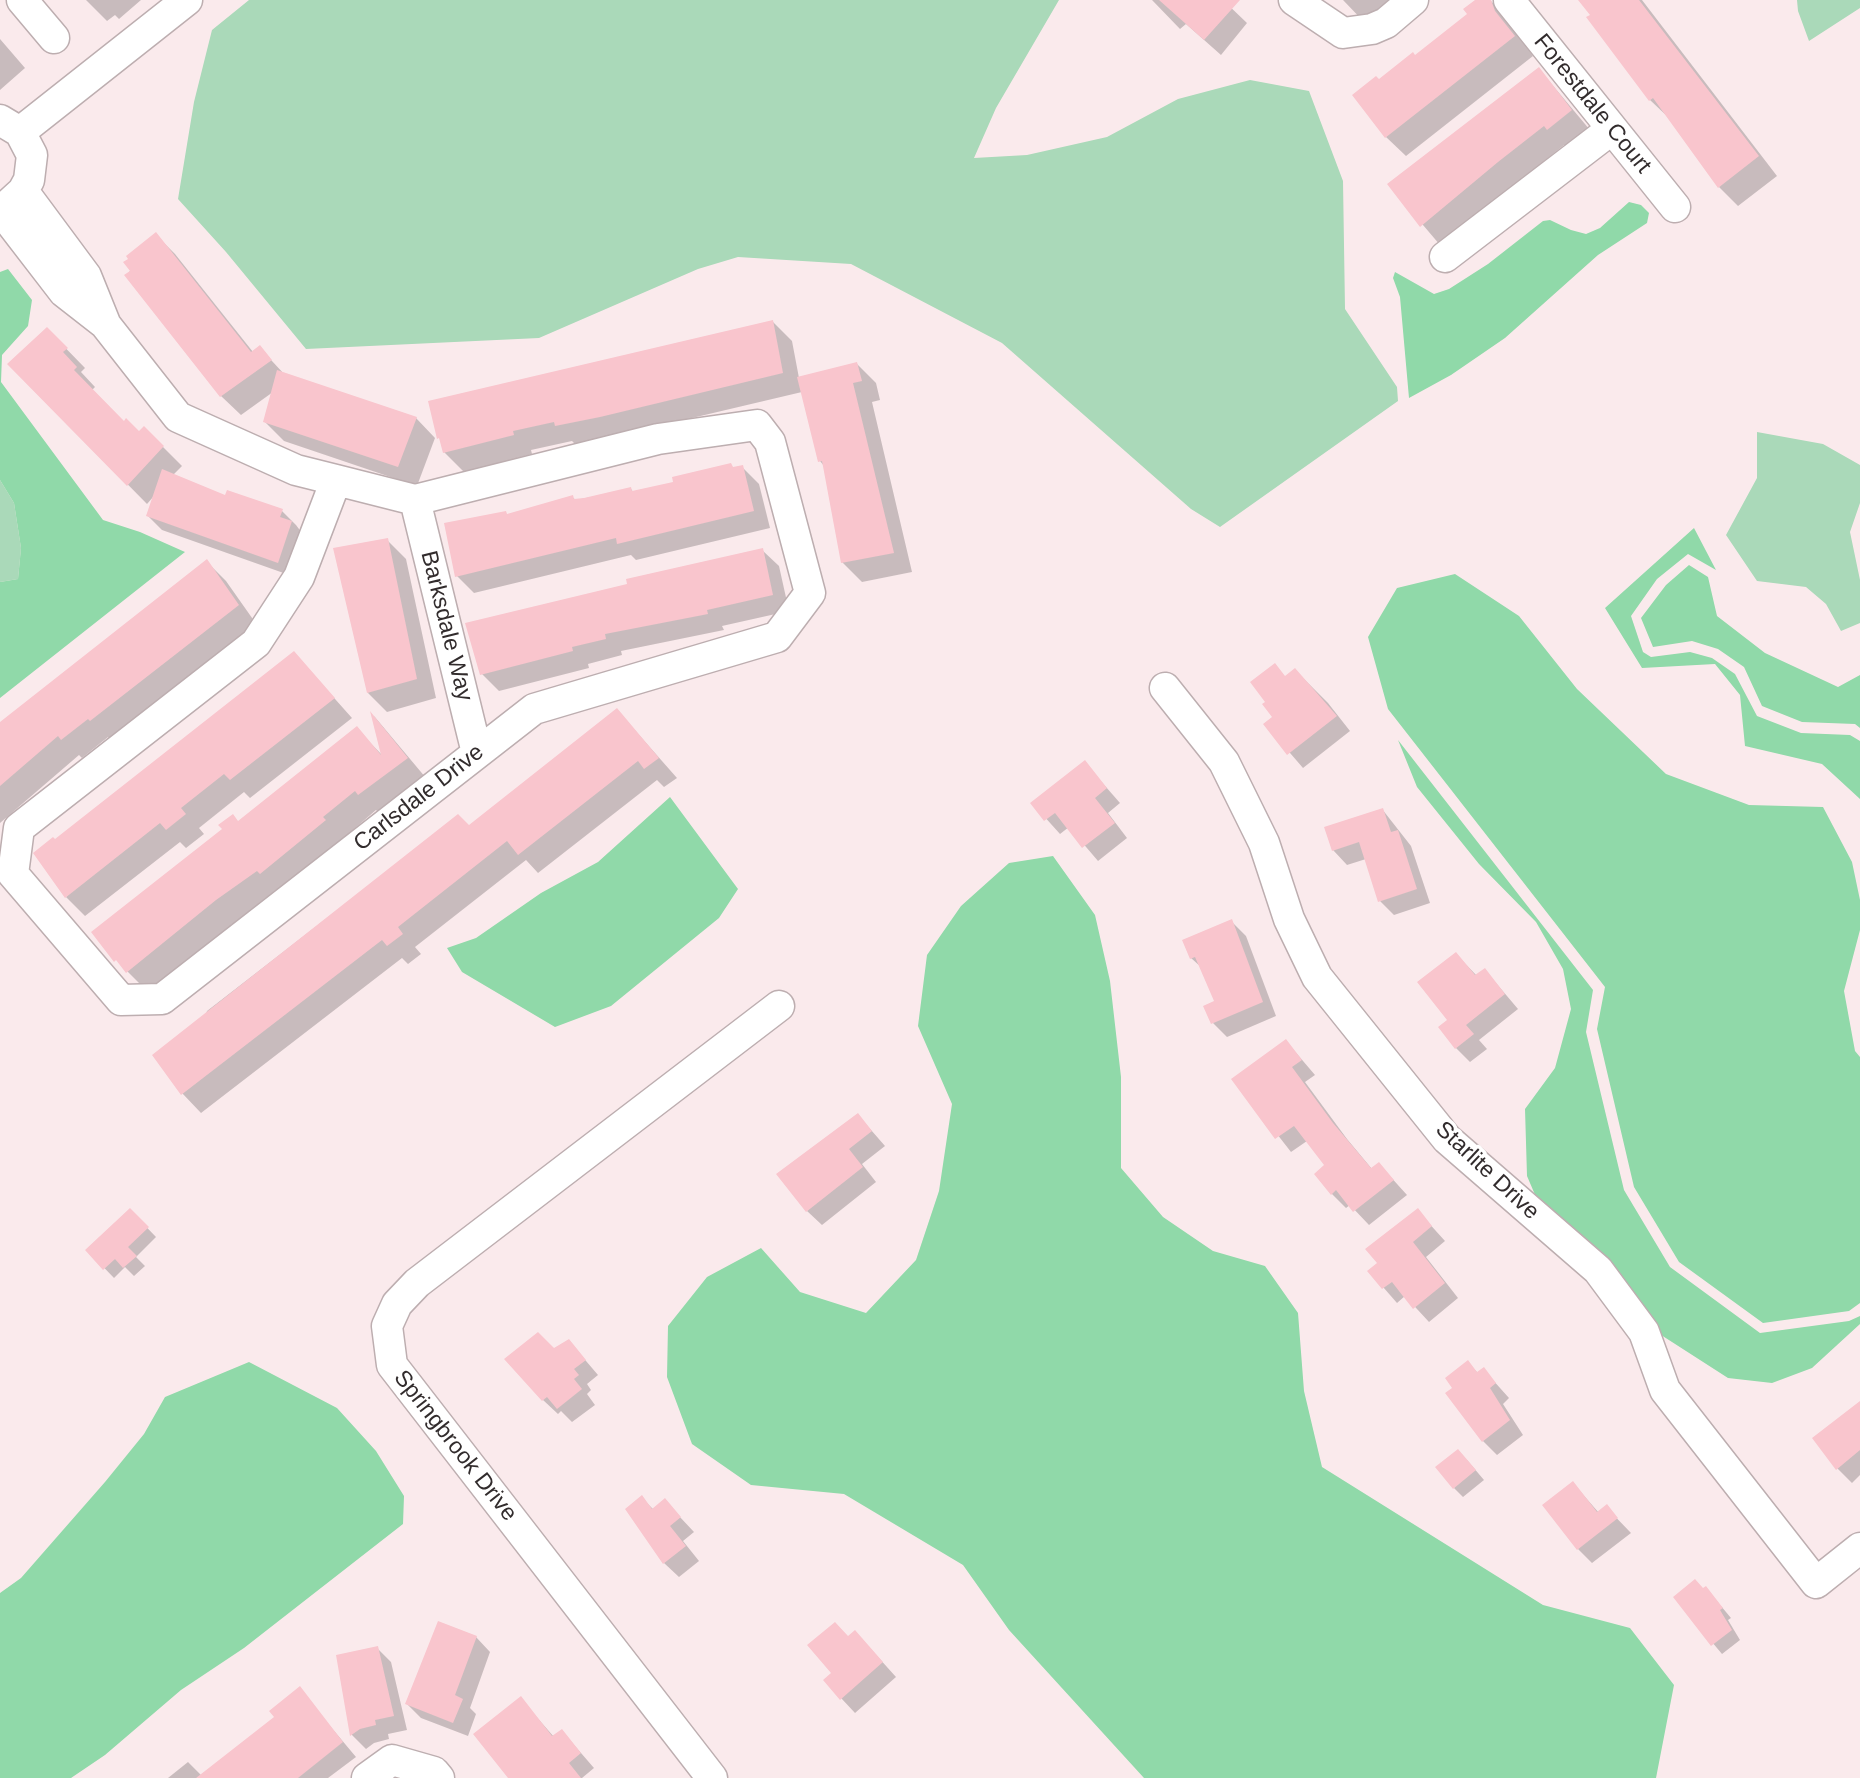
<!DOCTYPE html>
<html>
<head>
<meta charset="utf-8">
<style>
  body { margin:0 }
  canvas { display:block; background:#faeaec }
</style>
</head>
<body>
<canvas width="1860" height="1778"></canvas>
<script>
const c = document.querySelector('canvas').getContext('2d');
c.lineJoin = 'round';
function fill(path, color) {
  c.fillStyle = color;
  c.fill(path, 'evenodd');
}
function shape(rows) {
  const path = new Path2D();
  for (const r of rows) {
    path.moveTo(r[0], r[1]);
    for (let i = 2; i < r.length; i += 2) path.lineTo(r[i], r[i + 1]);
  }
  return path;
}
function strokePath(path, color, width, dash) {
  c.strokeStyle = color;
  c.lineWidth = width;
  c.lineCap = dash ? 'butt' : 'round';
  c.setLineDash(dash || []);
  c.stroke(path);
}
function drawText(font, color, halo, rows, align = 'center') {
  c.font = font + ' Helvetica,sans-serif';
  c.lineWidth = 7;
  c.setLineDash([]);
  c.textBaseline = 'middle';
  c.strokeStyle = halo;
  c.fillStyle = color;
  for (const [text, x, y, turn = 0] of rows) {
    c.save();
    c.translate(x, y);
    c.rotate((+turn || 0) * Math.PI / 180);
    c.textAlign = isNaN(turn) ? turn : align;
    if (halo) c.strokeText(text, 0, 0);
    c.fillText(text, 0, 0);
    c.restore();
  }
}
const green = shape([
  [249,0,1059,0,996,108,974,158,1027,155,1107,137,1178,99,1250,80,1309,91,1343,181,1345,309,1397,387,1398,401,1220,527,1191,509,1002,343,851,264,738,257,698,269,539,338,306,349,226,252,178,199,194,102,212,30],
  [1797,0,1860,0,1860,8,1809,41,1798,11],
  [1757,432,1823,444,1860,465,1860,503,1850,532,1860,580,1860,623,1841,631,1826,604,1806,587,1757,581,1726,535,1757,478],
  [0,480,14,503,21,548,18,579,0,582]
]);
const water = shape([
  [1629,202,1641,205,1649,213,1647,223,1598,255,1505,338,1451,375,1409,398,1400,297,1393,278,1395,272,1434,294,1449,289,1488,264,1543,221,1550,220,1571,230,1586,234,1600,228],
  [8,269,32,300,28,326,2,355,1,382,103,520,140,532,185,552,0,698,0,582,18,579,21,548,14,503,0,480,0,272],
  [1694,528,1716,570,1688,554,1657,579,1631,616,1643,652,1651,657,1690,652,1712,658,1735,674,1757,716,1801,733,1850,735,1860,741,1860,799,1822,764,1745,746,1740,695,1715,664,1642,668,1605,608],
  [1689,565,1708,577,1717,616,1765,653,1838,687,1860,675,1860,728,1855,724,1802,722,1762,706,1744,667,1718,649,1692,641,1653,647,1641,618,1666,585],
  [1455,574,1519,616,1577,689,1666,774,1749,805,1823,807,1852,862,1860,900,1860,930,1844,991,1855,1051,1860,1057,1860,1303,1849,1311,1763,1323,1679,1262,1634,1187,1597,1029,1605,987,1388,709,1368,637,1397,588],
  [1398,740,1593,990,1586,1032,1624,1190,1670,1267,1760,1333,1849,1321,1860,1316,1860,1324,1812,1368,1772,1383,1728,1378,1658,1333,1539,1204,1527,1176,1525,1109,1555,1068,1571,1009,1563,969,1536,922,1479,864,1417,787],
  [670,797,738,889,719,918,611,1006,555,1027,462,972,447,948,476,938,541,893,598,862],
  [1053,856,1095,915,1110,981,1121,1077,1121,1168,1163,1217,1213,1251,1265,1266,1298,1313,1304,1391,1322,1467,1543,1605,1630,1628,1674,1685,1656,1778,1144,1778,1009,1630,963,1565,844,1494,751,1485,692,1444,667,1377,668,1326,707,1277,761,1248,800,1292,866,1313,916,1260,939,1191,952,1104,918,1026,927,955,961,906,1009,863],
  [249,1362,337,1408,376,1451,404,1496,403,1524,244,1648,181,1690,105,1755,71,1778,0,1778,0,1593,21,1578,105,1482,144,1434,165,1397]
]);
const shadow = shape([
  [86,0,141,0,119,19,115,15,107,21],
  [1152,0,1223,0,1247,23,1221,55,1186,24,1180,29],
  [1343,0,1389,0,1384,4,1387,8,1366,24],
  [1478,0,1490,0,1504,14,1533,56,1406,156,1386,137,1416,57,1469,14],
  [1581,0,1642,0,1777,176,1738,206,1719,187,1670,119,1650,100],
  [0,39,25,68,0,90],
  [1539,69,1590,130,1567,148,1564,145,1440,245,1389,185],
  [156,235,175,254,253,352,259,347,285,375,416,418,435,438,417,486,284,441,265,422,273,392,241,415,221,396,127,275],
  [773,322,792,341,799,378,857,364,876,383,880,400,872,402,912,572,862,582,842,562,824,466,820,461,802,392,620,435,575,444,572,441,531,450,532,454,464,472,444,452],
  [47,329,85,368,81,372,95,387,92,390,124,423,139,433,144,428,182,466,173,475,226,497,282,511,296,525,305,537,292,576,162,530,148,516,154,496,147,504,9,364],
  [742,467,759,484,770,528,636,560,631,555,474,593,457,576,509,516,572,497,576,500,631,489,634,493],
  [387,540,406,559,436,698,387,712,368,693],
  [762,550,779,566,789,611,722,626,724,630,621,651,622,655,588,664,589,668,499,691,482,674,629,586],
  [207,562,226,581,257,625,110,739,108,737,82,758,79,755,0,823,0,724],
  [294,653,352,718,250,798,244,792,199,828,204,834,186,848,180,842,85,916,66,897],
  [1295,670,1328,703,1350,731,1303,768,1265,724,1274,717],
  [617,710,677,778,664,787,657,780,538,873,526,860,415,947,421,954,408,964,402,958,201,1113,182,1093,207,1011,327,918,469,827],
  [374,716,426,778,379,813,376,810,281,892,277,889,147,991,127,971,239,822,357,729,383,756],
  [1085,763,1120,803,1108,813,1127,838,1098,861,1069,827,1060,834,1033,804],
  [1382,809,1411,846,1430,903,1394,915,1380,901,1366,859,1347,865,1333,850],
  [1231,921,1246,936,1276,1016,1227,1037,1213,1023,1216,1002,1201,967,1191,958],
  [1456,954,1477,976,1485,970,1518,1009,1479,1040,1487,1049,1470,1062,1456,1048,1449,1020],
  [1286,1041,1315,1075,1305,1082,1347,1139,1372,1169,1379,1164,1407,1195,1369,1225,1350,1205,1346,1208,1332,1194,1327,1166,1307,1141,1291,1152,1234,1079],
  [858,1115,885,1146,862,1164,876,1182,822,1225,807,1211],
  [130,1210,156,1237,136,1257,145,1266,134,1276,125,1267,114,1278,87,1250],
  [1417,1210,1445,1241,1426,1257,1458,1298,1429,1322,1405,1296,1397,1303,1369,1271,1380,1263],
  [569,1341,598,1375,587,1384,591,1390,587,1394,595,1405,572,1422,561,1411,558,1414,543,1400,554,1350],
  [1468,1363,1478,1373,1483,1369,1509,1398,1503,1404,1523,1435,1497,1455,1483,1441,1455,1388],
  [1860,1403,1860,1475,1852,1483,1837,1468],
  [1467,1460,1484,1480,1463,1497,1454,1488],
  [1573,1483,1599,1513,1606,1507,1631,1533,1592,1563,1578,1549],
  [642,1498,654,1510,665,1501,694,1532,683,1541,699,1561,679,1577,664,1563,627,1509],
  [1706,1588,1731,1618,1728,1620,1740,1640,1722,1654,1675,1598],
  [476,1637,490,1652,470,1708,476,1714,468,1736,421,1718,407,1704],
  [848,1638,869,1647,896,1677,855,1713,841,1698,834,1673],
  [377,1648,391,1662,407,1730,388,1734,389,1739,374,1743,366,1749,352,1735,338,1657],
  [299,1689,356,1757,328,1778,168,1778,188,1762,202,1776,276,1718],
  [521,1699,554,1737,562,1731,594,1768,582,1778,511,1778]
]);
const building = shape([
  [1159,0,1240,0,1204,40],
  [1475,0,1491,0,1495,11,1515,36,1385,138,1352,95,1376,76,1379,79,1413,52,1415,55,1467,14,1463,9],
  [1578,0,1639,0,1759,156,1718,188,1653,98,1649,101,1586,17,1590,15],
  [1539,67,1572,110,1547,130,1544,126,1498,162,1420,227,1387,184],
  [156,232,251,352,260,345,272,360,220,397,124,275,130,271,123,262,128,259,126,256],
  [773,320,783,373,600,417,555,426,554,422,513,431,514,435,443,453,439,438,437,439,428,401],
  [47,327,68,348,63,352,77,367,74,370,124,421,126,418,139,431,144,426,164,446,127,486,7,364],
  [857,362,862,381,853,383,894,553,841,563,822,461,818,462,797,377],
  [277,370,417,417,398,467,263,422],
  [731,463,733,467,743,465,754,511,617,544,616,538,455,577,444,523,506,511,507,514,573,495,574,499,584,498,631,487,632,491,673,482,672,477],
  [162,469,225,495,227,490,283,509,280,517,292,521,278,563,146,516],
  [388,538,417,679,367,693,333,548],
  [763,548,773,595,707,610,708,614,605,634,606,639,572,647,573,651,480,675,465,623,627,584,626,579],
  [207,559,239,605,90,721,88,719,61,740,58,736,0,786,0,722],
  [294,651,335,698,230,780,224,774,181,808,186,814,166,830,160,823,65,898,33,853,53,837,55,839],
  [1275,663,1285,676,1295,668,1337,716,1287,755,1263,724,1272,717,1262,704,1265,702,1250,682],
  [617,708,659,758,644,769,638,761,518,855,507,841,398,927,403,934,387,946,382,940,181,1095,152,1055,458,814,469,825],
  [370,711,408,758,358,795,355,791,323,817,326,820,260,874,257,871,216,900,126,973,116,960,114,962,91,932,222,829,218,825,233,814,238,821,357,726,381,755],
  [1085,760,1107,788,1095,798,1115,823,1082,848,1055,813,1044,821,1030,803],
  [1383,808,1391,832,1398,830,1417,889,1378,902,1359,842,1332,851,1324,827],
  [1232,919,1263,1002,1211,1024,1203,1006,1214,1001,1195,957,1190,959,1182,940],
  [1456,952,1475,975,1485,968,1505,994,1466,1025,1474,1034,1455,1049,1438,1027,1447,1020,1417,982],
  [1286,1039,1302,1060,1292,1067,1333,1123,1371,1168,1379,1162,1394,1180,1353,1212,1336,1190,1331,1195,1314,1174,1324,1165,1294,1126,1275,1139,1231,1079],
  [858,1113,872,1131,849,1149,863,1167,806,1212,776,1174],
  [130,1208,149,1227,128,1247,137,1256,123,1268,115,1259,103,1270,85,1250],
  [1418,1208,1432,1226,1413,1242,1445,1283,1413,1309,1392,1282,1382,1289,1367,1271,1377,1263,1365,1249],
  [538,1332,554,1348,569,1339,586,1360,574,1369,579,1375,574,1379,582,1389,557,1409,547,1397,542,1401,504,1359],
  [1468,1360,1477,1372,1484,1367,1496,1383,1490,1388,1510,1420,1482,1442,1445,1393,1452,1388,1445,1378],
  [1860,1401,1860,1450,1836,1470,1812,1438],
  [1458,1449,1476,1470,1453,1489,1435,1467],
  [1573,1481,1597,1512,1607,1504,1618,1518,1577,1550,1542,1505],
  [642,1495,652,1509,665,1498,681,1517,670,1526,686,1546,663,1564,625,1509],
  [1695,1579,1703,1588,1706,1586,1723,1608,1720,1610,1732,1630,1711,1646,1673,1597],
  [438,1621,477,1636,455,1695,463,1699,453,1723,405,1704],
  [835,1622,848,1636,855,1630,883,1662,840,1700,823,1680,831,1673,807,1645],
  [378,1646,394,1716,375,1720,376,1725,360,1729,350,1736,336,1655],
  [300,1686,343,1742,298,1778,196,1778,274,1717,269,1711],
  [521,1696,552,1736,562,1729,581,1753,569,1763,581,1778,508,1778,473,1734]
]);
const minor = shape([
  [22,0,54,38],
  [1294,0,1343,33,1372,29,1386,23,1413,0],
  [1509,0,1675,207],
  [0,120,20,132,32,155,29,180,23,191,10,203],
  [20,132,187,0],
  [23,191,86,276,105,323],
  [0,209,64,292,105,324,178,417,296,470,336,480,415,500,658,439,757,425,770,442,810,593,777,637,534,709,162,999,121,1000,13,874,19,828,256,643,299,577,336,480],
  [1445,257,1612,129],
  [415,500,477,753],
  [1165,688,1224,762,1264,843,1289,919,1317,977,1447,1139,1598,1270,1644,1332,1665,1390,1816,1583,1860,1548],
  [367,1778,392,1760,434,1772,439,1778],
  [712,1778,392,1365,387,1326,397,1304,417,1283,779,1006]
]);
const streetNames = [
  ["Forestdale Court",1592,104,51],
  ["Barksdale Way",446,626,76],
  ["Carlsdale Drive",419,798,-38],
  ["Starlite Drive",1487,1171,43],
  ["Springbrook Drive",455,1446,52]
];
fill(green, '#aad9b9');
fill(water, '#90d9a9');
fill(shadow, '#0003');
fill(building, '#f9c5cd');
strokePath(minor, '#bdaeb0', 33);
strokePath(minor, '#fff', 30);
drawText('23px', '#322c2d', '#fff', streetNames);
</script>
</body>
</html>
